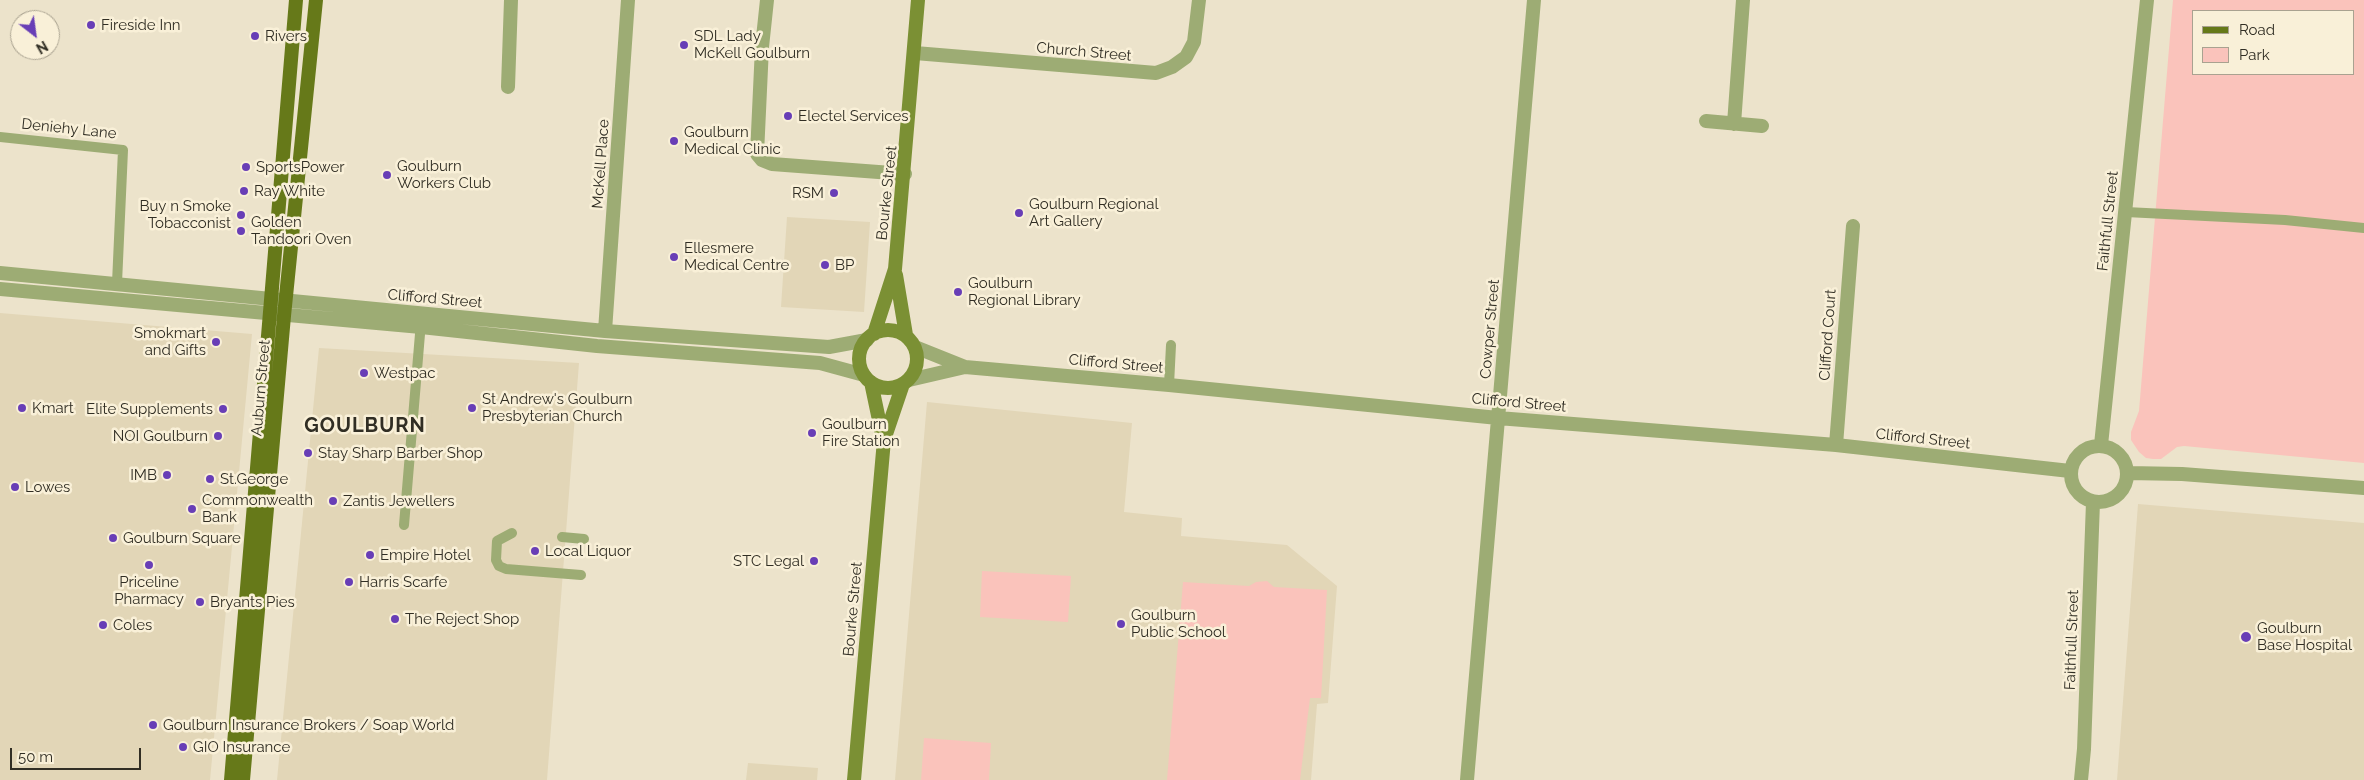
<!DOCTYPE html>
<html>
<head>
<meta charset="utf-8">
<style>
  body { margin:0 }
  #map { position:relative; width:2364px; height:780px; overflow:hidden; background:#ece3cb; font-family:Raleway,sans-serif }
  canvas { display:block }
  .legend { position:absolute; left:2192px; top:10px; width:162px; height:65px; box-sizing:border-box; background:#f9f0d8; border:1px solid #a9a290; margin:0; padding:6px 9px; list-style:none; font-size:15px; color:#312e24 }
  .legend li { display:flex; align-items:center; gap:10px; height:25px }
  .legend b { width:25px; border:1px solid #a9a290 }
  .north { position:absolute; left:10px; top:10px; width:50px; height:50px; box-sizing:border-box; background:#f9f0d8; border:1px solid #a9a290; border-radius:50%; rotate:150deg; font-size:14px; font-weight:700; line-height:20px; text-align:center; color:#312e24 }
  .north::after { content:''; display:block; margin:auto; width:18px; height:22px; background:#683eb6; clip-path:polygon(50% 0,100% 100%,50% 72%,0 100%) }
  .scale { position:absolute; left:10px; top:748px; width:131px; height:22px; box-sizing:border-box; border:2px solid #312e24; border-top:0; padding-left:6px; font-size:15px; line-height:18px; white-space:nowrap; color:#312e24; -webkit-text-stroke:4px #f9f0d8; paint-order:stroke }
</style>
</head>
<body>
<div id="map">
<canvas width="2364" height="780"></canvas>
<ul class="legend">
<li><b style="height:6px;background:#667919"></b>Road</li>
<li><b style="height:14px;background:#fac3bb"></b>Park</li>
</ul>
<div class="north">N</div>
<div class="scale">50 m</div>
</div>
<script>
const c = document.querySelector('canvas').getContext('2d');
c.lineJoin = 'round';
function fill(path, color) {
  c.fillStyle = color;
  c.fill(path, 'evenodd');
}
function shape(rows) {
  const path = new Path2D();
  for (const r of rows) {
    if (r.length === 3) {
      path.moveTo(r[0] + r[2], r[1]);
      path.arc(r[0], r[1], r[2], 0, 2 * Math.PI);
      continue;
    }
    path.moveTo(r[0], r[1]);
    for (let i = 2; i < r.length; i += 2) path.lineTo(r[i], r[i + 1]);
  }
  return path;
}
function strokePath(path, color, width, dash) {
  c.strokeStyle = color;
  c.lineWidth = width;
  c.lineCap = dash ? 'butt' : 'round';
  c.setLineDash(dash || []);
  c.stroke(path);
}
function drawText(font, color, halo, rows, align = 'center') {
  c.font = font + ' Raleway,sans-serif';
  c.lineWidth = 5;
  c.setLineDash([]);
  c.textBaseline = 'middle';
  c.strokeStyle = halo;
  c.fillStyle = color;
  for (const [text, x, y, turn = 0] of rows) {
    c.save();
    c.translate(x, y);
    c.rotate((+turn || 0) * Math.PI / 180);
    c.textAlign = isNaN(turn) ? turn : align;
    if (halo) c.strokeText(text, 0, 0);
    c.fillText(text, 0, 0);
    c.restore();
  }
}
const built = shape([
  [787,217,870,222,864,312,781,307],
  [0,313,252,334,210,780,0,780],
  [319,348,579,363,547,780,277,780],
  [927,402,1132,423,1124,512,1182,518,1181,536,1287,545,1337,586,1328,703,1317,704,1311,780,895,780],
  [2138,504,2364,523,2364,780,2117,780],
  [748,763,818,768,817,780,746,780]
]);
const green = shape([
  [2173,0,2364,0,2364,463,2184,446,2177,447,2161,459,2153,459,2146,458,2139,452,2131,440,2131,432,2139,411],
  [2193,11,2353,11,2353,74,2193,74],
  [982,571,1071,576,1068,622,980,617],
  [1267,581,1274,587,1327,590,1321,698,1310,698,1300,780,1167,780,1183,582,1249,586,1256,582],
  [924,738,991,743,989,780,921,780]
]);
const service = shape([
  [0,137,123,150,117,283],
  [2126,212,2285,220,2364,228],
  [1169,385,1171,345],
  [404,525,421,322],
  [512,533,497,541,496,560,499,566,506,569,581,575],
  [562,537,584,539]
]);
const minor = shape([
  [767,0,762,47,757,154,762,160,772,164,905,174],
  [915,53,1156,73,1172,67,1186,57,1194,42,1199,0],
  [508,87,511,0],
  [1706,121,1762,126],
  [1734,124,1743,0],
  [0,273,605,331,829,347,867,340],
  [0,289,421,327,597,346,820,363,864,375],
  [605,331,628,0],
  [915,347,965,367,1169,385,1498,418,1836,445,2070,471],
  [909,380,965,367],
  [1836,445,1853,226],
  [2101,445,2147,0],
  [2099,474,28],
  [2128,473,2182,474,2364,488],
  [1467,780,1534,0],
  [2081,780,2084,749,2093,502]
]);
const secondary = shape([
  [896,275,906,335],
  [888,359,29],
  [874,334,895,269,918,0],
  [871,382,883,439],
  [854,780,884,440,903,384]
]);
const primary = shape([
  [231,780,296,0],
  [243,780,284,316,316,0]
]);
const markers = [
  [91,25,5,"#683eb6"],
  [255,36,5,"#683eb6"],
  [684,45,5,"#683eb6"],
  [788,116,5,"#683eb6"],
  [674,141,5,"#683eb6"],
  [246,167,5,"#683eb6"],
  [387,175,5,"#683eb6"],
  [244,191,5,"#683eb6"],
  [834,193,5,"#683eb6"],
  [1019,213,5,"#683eb6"],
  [241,215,5,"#683eb6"],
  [241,231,5,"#683eb6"],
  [674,257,5,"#683eb6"],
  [825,265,5,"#683eb6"],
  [958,292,5,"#683eb6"],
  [216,342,5,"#683eb6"],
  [364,373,5,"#683eb6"],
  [22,408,5,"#683eb6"],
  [472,408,5,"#683eb6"],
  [223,409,5,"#683eb6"],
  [812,433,5,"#683eb6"],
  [218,436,5,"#683eb6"],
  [308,453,5,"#683eb6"],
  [167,475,5,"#683eb6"],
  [210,479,5,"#683eb6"],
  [15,487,5,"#683eb6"],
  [333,501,5,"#683eb6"],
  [192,509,5,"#683eb6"],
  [113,538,5,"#683eb6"],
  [535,551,5,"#683eb6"],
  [370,555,5,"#683eb6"],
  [814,561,5,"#683eb6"],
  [149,565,5,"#683eb6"],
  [349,582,5,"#683eb6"],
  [200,602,5,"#683eb6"],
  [395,619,5,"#683eb6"],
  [1121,624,5,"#683eb6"],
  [103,625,5,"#683eb6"],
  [2246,637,6,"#683eb6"],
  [153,725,5,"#683eb6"],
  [183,747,5,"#683eb6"]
];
const poiNames = [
  ["Fireside Inn",101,25],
  ["Rivers",265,36],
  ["SDL Lady",694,36],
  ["McKell Goulburn",694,53],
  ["Electel Services",798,116],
  ["Goulburn",684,132],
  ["Medical Clinic",684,149],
  ["Goulburn",397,166],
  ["Workers Club",397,183],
  ["SportsPower",256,167],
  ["Ray White",254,191],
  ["RSM",824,193,"right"],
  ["Goulburn Regional",1029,204],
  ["Art Gallery",1029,221],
  ["Buy n Smoke",231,206,"right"],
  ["Tobacconist",231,223,"right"],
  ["Golden",251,222],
  ["Tandoori Oven",251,239],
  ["Ellesmere",684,248],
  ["Medical Centre",684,265],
  ["BP",835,265],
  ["Goulburn",968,283],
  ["Regional Library",968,300],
  ["Smokmart",206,333,"right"],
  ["and Gifts",206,350,"right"],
  ["Westpac",374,373],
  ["St Andrew's Goulburn",482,399],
  ["Presbyterian Church",482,416],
  ["Kmart",32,408],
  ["Elite Supplements",213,409,"right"],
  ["Goulburn",822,424],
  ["Fire Station",822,441],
  ["NOI Goulburn",208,436,"right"],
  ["Stay Sharp Barber Shop",318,453],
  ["IMB",157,475,"right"],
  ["St.George",220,479],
  ["Lowes",25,487],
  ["Commonwealth",202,500],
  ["Bank",202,517],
  ["Zantis Jewellers",343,501],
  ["Goulburn Square",123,538],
  ["Local Liquor",545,551],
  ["Empire Hotel",380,555],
  ["STC Legal",804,561,"right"],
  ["Priceline",149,582,"center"],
  ["Pharmacy",149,599,"center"],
  ["Harris Scarfe",359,582],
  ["Bryants Pies",210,602],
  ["Goulburn",1131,615],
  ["Public School",1131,632],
  ["The Reject Shop",405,619],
  ["Coles",113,625],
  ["Goulburn",2257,628],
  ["Base Hospital",2257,645],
  ["Goulburn Insurance Brokers / Soap World",163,725],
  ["GIO Insurance",193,747]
];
const streetNames = [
  ["Church Street",1084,52,5],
  ["Deniehy Lane",69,129,6],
  ["McKell Place",601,164,-86],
  ["Bourke Street",887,193,-84],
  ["Faithfull Street",2108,221,-84],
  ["Clifford Street",435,299,5],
  ["Cowper Street",1490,329,-85],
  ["Clifford Court",1828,335,-86],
  ["Clifford Street",1116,364,5],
  ["Auburn Street",261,388,-85],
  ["Clifford Street",1519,403,5],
  ["Clifford Street",1923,439,6],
  ["Bourke Street",853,609,-85],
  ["Faithfull Street",2072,640,-88]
];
const districtNames = [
  ["GOULBURN",365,426]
];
fill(built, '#e2d6b7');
fill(green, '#fac3bb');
strokePath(service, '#9dac74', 10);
strokePath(minor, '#9dac74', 14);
strokePath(secondary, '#7b9034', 14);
strokePath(primary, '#667919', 14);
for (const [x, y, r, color] of markers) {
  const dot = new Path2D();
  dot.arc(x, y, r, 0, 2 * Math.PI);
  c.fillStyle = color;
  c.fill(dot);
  strokePath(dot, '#f9f0d8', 2);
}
drawText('15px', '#312e24', '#f9f0d8', poiNames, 'left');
drawText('15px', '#312e24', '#f9f0d8', streetNames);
c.letterSpacing = '1px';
drawText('bold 20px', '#312e24', '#f9f0d8', districtNames);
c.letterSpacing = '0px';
</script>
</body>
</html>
